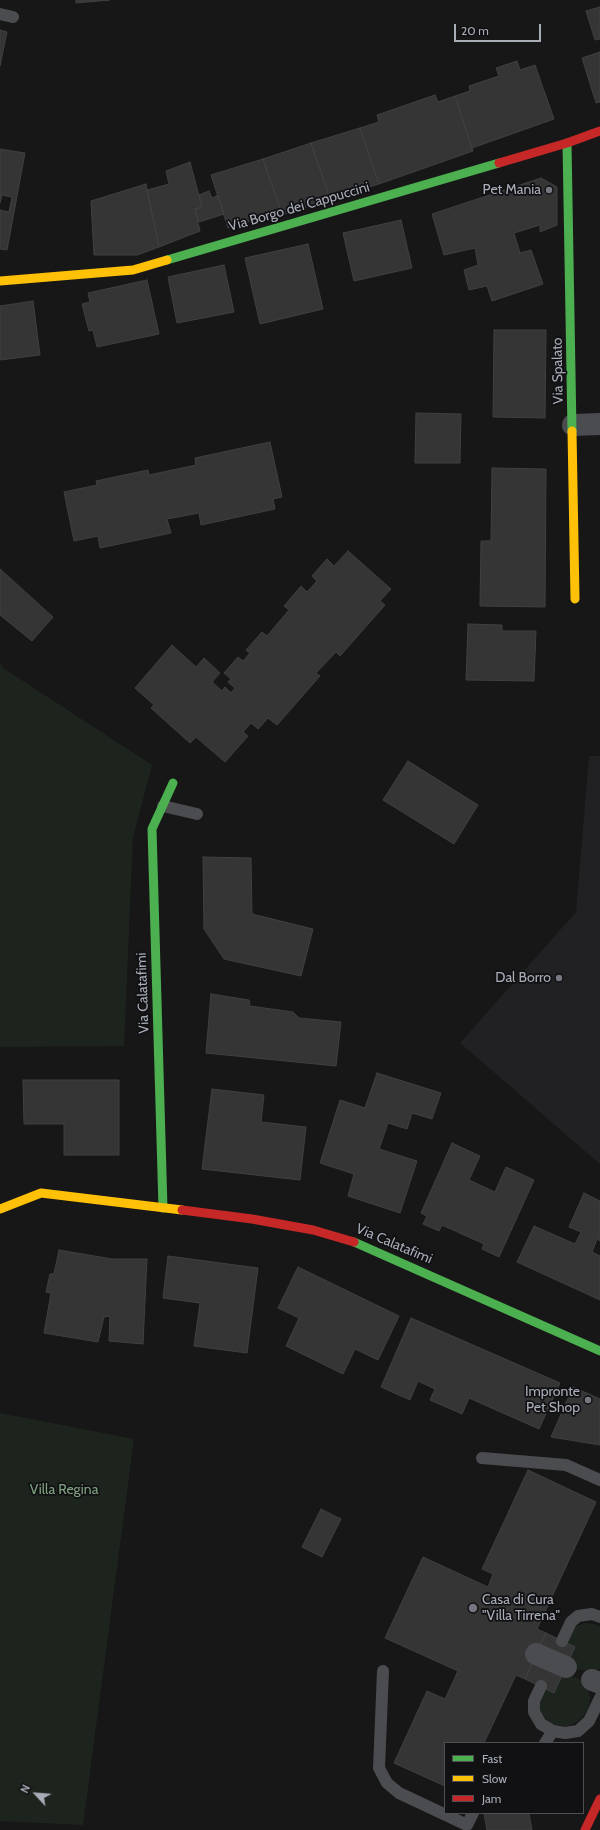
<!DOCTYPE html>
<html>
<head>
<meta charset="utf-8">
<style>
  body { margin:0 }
  #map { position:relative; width:600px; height:1830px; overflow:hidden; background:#171717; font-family:Cabin,sans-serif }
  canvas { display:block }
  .legend { position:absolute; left:444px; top:1742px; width:140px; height:72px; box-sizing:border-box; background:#111113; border:1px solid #4d4f55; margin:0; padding:5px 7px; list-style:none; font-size:12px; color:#a8adb8 }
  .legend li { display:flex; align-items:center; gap:8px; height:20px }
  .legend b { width:20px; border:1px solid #4d4f55 }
  .north { position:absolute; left:16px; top:1774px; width:40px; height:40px; -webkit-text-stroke:3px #111113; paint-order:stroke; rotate:296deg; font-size:11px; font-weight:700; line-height:16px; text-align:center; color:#a8adb8 }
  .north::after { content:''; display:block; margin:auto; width:14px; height:18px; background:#a8adb8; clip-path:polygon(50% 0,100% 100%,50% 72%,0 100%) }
  .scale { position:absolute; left:454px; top:24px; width:87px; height:18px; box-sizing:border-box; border:2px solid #a8adb8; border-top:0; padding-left:5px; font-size:12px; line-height:14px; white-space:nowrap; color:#a8adb8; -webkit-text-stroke:3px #111113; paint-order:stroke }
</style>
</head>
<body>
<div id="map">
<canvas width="600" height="1830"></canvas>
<ul class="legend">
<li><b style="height:5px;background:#4caf50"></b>Fast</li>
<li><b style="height:5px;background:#ffc107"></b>Slow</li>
<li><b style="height:5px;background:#c62828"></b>Jam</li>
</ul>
<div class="north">N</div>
<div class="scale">20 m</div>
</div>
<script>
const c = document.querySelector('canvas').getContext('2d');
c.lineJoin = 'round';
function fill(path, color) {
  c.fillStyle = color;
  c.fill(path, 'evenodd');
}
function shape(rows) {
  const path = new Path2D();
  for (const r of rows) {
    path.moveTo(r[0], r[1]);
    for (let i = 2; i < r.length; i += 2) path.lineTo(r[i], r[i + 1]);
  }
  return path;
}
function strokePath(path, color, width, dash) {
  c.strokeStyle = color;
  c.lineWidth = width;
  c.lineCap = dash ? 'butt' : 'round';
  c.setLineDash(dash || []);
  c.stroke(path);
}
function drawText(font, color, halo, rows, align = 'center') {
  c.font = font + ' Cabin,sans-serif';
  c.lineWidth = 3.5;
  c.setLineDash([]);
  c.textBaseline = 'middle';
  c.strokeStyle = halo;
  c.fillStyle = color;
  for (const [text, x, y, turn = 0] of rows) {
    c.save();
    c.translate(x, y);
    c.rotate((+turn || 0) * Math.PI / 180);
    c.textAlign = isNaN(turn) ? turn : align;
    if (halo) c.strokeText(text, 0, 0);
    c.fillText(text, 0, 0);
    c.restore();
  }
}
const built = shape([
  [589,756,600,756,600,1164,460,1043,576,912]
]);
const green = shape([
  [0,662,3,668,152,765,133,837,124,1046,0,1047],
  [0,1413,134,1439,83,1825,0,1821],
  [584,1623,594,1624,600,1627,600,1668,597,1670,587,1671,577,1669,569,1663,565,1654,568,1634,575,1627],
  [570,1675,579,1679,586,1686,590,1696,589,1706,584,1715,577,1722,567,1726,557,1725,548,1721,541,1713,538,1704,550,1677]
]);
const building = shape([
  [76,0,110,0,76,3,76,0],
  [600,7,600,39,595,40,586,11,600,7],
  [0,30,7,32,0,66,0,30],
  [600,52,600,102,596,103,582,58,600,52],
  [517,61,520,70,535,65,554,119,472,148,455,96,470,91,469,86,499,76,496,68,517,61],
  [435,95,438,102,455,96,473,151,379,184,360,128,379,122,377,115,435,95],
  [360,128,379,184,330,199,311,143,360,128],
  [311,143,330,199,282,215,263,159,311,143],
  [0,149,25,153,7,250,0,249,0,210,9,212,12,197,2,195,0,203,0,149],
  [263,159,281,211,228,228,211,175,263,159],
  [190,162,202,207,195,209,200,231,159,247,147,190,169,184,166,171,190,162],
  [541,178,557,187,557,225,540,232,540,225,514,233,520,253,531,250,543,284,492,301,487,286,469,290,464,270,478,265,475,248,444,255,432,214,541,178],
  [146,184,159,247,137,255,94,255,91,201,146,184],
  [209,191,212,198,218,195,224,214,199,222,195,209,202,207,199,195,209,191],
  [401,220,412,268,354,281,343,233,401,220],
  [308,244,323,309,260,324,245,258,308,244],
  [224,265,234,312,177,323,168,277,224,265],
  [147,280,159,334,97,347,93,330,89,331,82,304,90,302,88,293,147,280],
  [33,301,40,355,0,360,0,306,33,301],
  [494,330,546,330,545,418,493,417,494,330],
  [416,413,461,414,460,463,415,463,416,413],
  [270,442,282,497,273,499,275,509,201,525,199,513,167,519,171,533,100,548,98,536,74,541,64,492,97,485,96,481,148,470,149,475,196,465,195,458,270,442],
  [492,468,546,469,545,607,480,606,481,541,491,541,492,468],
  [348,551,391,589,380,601,385,605,340,656,336,652,316,673,320,676,277,725,268,718,258,729,251,723,243,732,248,736,225,762,196,737,190,743,151,708,154,705,135,688,172,645,196,667,204,658,220,673,212,682,222,691,225,687,231,693,235,688,228,682,231,679,224,673,238,657,243,661,250,653,246,650,262,632,267,636,289,610,284,606,301,586,307,592,317,581,312,576,327,559,334,566,348,551],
  [0,569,53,617,32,641,0,615,0,569],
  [468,624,502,625,502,631,536,631,534,681,466,680,468,624],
  [408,761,478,805,454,844,383,800,408,761],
  [203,857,251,858,252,914,313,929,301,976,224,959,204,929,203,857],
  [211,994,249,1000,250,1006,293,1012,299,1018,341,1022,336,1066,206,1053,211,994],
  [377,1073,441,1093,432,1119,412,1113,407,1129,388,1123,379,1149,417,1161,400,1213,348,1196,354,1174,320,1163,340,1100,365,1108,377,1073],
  [23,1080,119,1080,119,1155,64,1155,64,1124,24,1124,23,1080],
  [212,1089,264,1095,261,1122,306,1127,300,1180,202,1169,212,1089],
  [452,1143,480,1156,469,1180,495,1192,506,1167,534,1180,499,1257,482,1249,484,1244,442,1225,439,1231,423,1224,427,1216,421,1213,452,1143],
  [584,1193,600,1201,600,1241,597,1239,592,1252,600,1256,600,1300,517,1262,534,1226,575,1244,581,1232,569,1227,584,1193],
  [59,1250,112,1259,147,1259,143,1344,109,1341,110,1316,104,1317,98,1342,44,1333,51,1293,46,1292,50,1274,54,1274,59,1250],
  [168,1256,258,1268,247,1353,194,1346,200,1303,163,1298,168,1256],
  [298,1267,399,1316,378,1360,355,1349,343,1374,286,1346,299,1318,278,1308,298,1267],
  [411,1318,560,1383,539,1429,469,1398,462,1414,430,1400,435,1389,418,1381,410,1400,381,1387,411,1318],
  [573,1387,600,1399,600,1445,551,1437,573,1387],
  [528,1470,596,1502,537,1629,546,1633,525,1679,516,1675,484,1743,445,1743,445,1786,394,1763,427,1691,445,1699,458,1671,385,1638,423,1557,488,1587,493,1574,482,1569,528,1470],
  [321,1509,341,1519,322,1557,302,1547,321,1509],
  [546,1633,575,1647,554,1693,525,1679,546,1633],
  [484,1813,529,1813,532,1830,487,1830,484,1813]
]);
const lane = shape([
  [0,14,13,17],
  [163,806,197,814],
  [482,1458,566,1465,600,1480],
  [562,1641,571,1622,578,1616,592,1614,600,1617],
  [383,1671,379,1768,387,1783,399,1793,467,1825,473,1813],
  [541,1686,534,1701,534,1712,541,1724,553,1731,565,1733,578,1731,589,1721,600,1698],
  [545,1743,553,1731]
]);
const street = shape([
  [573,425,600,424],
  [536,1654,566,1667],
  [592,1680,600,1683]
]);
const fast = shape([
  [567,143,572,431],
  [167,260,499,163],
  [163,1208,152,829,173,783],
  [354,1242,600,1351]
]);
const slow = shape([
  [0,281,133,270,167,260],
  [572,431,575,599],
  [0,1209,41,1193,182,1210]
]);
const jam = shape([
  [499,163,567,143,600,131],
  [182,1210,252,1219,313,1230,354,1242],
  [585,1830,600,1799]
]);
const markers = [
  [549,190,4,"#757880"],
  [559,978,4,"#757880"],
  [588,1400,4,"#757880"],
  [473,1608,5,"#757880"]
];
const poiNames = [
  ["Pet Mania",541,190],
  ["Dal Borro",551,978],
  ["Impronte",580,1392],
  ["Pet Shop",580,1408],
  ["Casa di Cura",482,1600,"left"],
  ["\"Villa Tirrena\"",482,1616,"left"]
];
const streetNames = [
  ["Via Borgo dei Cappuccini",299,207,-16],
  ["Via Spalato",558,371,-91],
  ["Via Calatafimi",143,993,-92],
  ["Via Calatafimi",394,1244,23]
];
const parkNames = [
  ["Villa Regina",64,1490]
];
fill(built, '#212123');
fill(green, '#1d241e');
fill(building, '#353536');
strokePath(building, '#3f4043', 1);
strokePath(lane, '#4b4c50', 12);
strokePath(street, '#4b4c50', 22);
strokePath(fast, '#4caf50', 9);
strokePath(slow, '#ffc107', 9);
strokePath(jam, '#c62828', 9);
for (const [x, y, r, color] of markers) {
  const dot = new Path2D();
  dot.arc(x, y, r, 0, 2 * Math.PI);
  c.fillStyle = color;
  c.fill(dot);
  strokePath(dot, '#111113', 1.5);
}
drawText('14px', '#a8adb8', '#111113', poiNames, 'right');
drawText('14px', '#a8adb8', '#111113', streetNames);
drawText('14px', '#7fa381', '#111113', parkNames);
</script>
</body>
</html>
